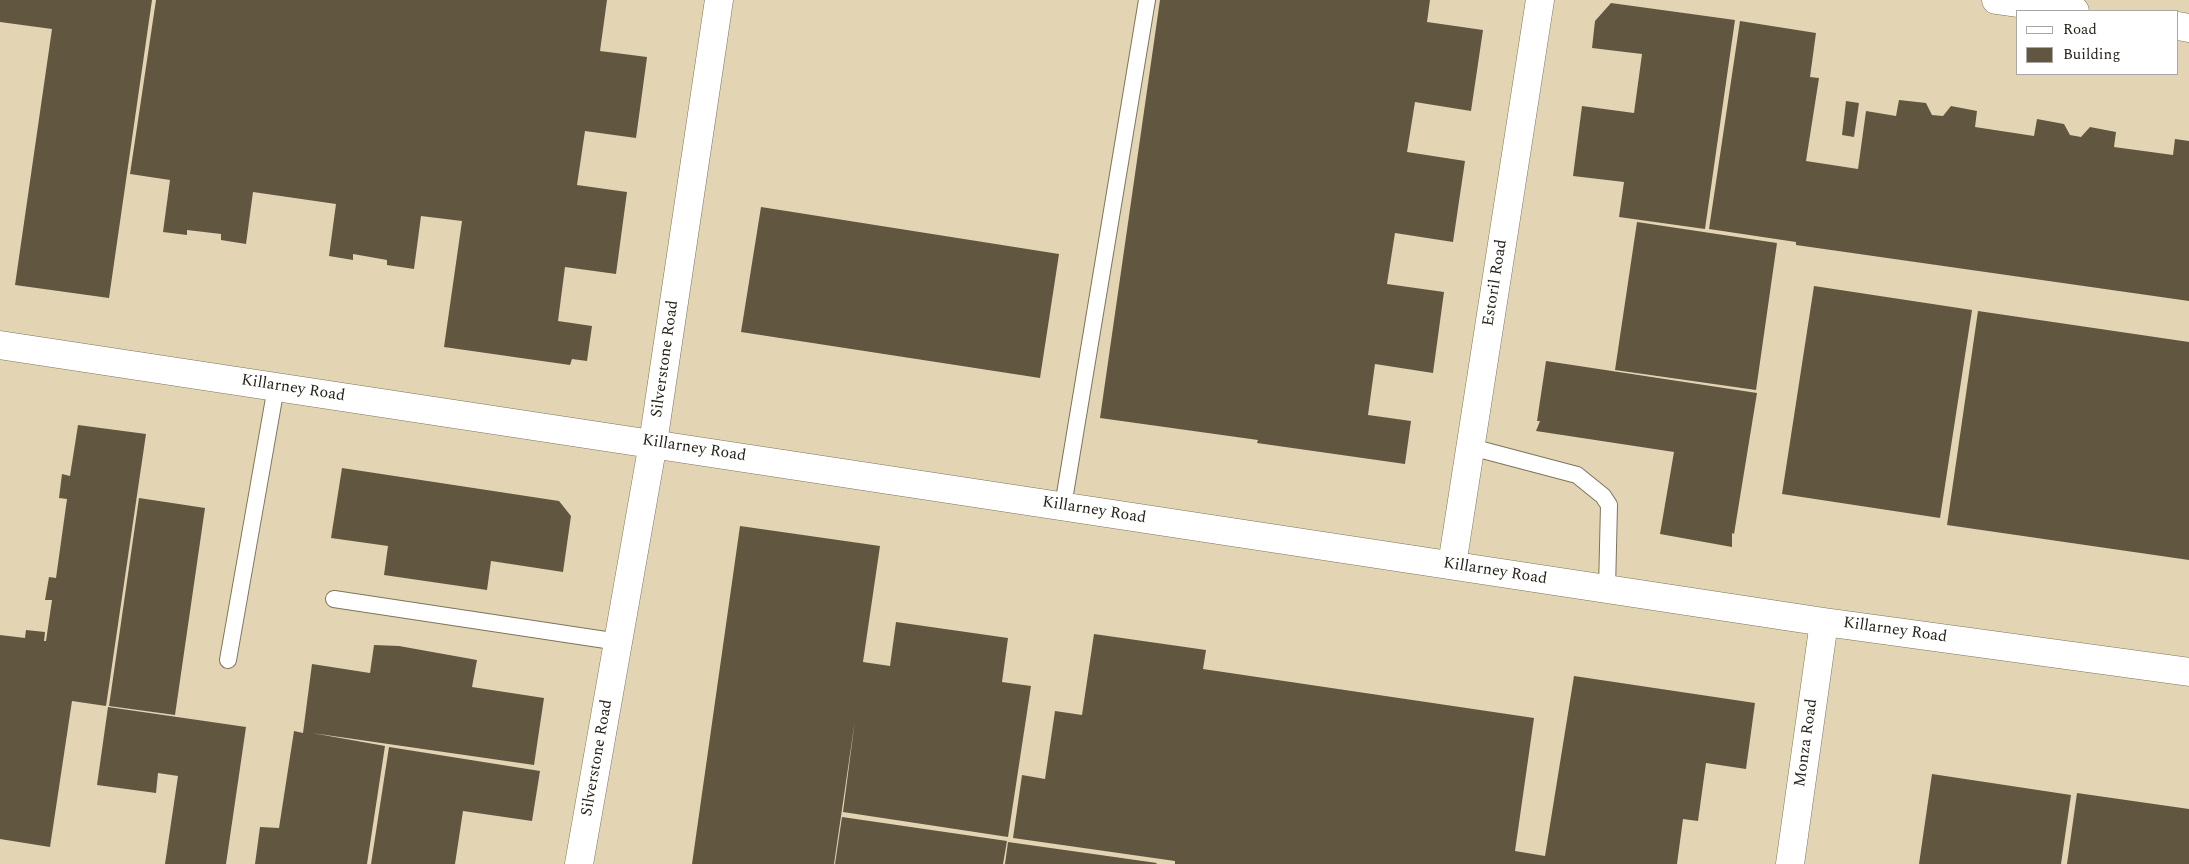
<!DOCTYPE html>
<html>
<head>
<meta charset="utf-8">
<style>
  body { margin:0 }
  #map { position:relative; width:2189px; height:864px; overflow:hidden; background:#e9dec3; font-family:Spectral,serif }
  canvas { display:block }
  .legend { position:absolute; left:2016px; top:10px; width:162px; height:65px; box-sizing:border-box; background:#fff; border:1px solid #a9a7a3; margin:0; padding:6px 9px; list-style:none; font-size:15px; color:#272319 }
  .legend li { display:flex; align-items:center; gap:10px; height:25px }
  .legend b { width:25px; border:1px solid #a9a7a3 }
</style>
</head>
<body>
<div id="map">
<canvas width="2189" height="864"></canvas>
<ul class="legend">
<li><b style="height:6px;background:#fff"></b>Road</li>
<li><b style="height:14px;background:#615740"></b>Building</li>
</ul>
</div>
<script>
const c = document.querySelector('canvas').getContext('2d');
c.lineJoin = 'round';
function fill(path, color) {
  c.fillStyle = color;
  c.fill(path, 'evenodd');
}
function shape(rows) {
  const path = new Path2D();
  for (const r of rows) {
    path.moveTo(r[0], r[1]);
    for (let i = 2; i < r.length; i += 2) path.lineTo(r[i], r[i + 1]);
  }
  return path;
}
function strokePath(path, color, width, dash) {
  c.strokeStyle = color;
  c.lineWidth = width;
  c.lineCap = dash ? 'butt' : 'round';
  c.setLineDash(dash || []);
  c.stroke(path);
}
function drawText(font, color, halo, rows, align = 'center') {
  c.font = font + ' Spectral,serif';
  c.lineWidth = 5;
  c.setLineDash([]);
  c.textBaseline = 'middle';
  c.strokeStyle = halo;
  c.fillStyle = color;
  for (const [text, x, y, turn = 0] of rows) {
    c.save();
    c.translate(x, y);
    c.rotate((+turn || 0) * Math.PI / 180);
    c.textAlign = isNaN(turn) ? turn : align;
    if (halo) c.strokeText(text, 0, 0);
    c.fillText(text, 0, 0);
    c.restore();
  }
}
const built = shape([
  [0,0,2189,0,2189,864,0,864],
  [2018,11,2178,11,2178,74,2018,74]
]);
const building = shape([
  [0,0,152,0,109,298,15,285,52,29,0,22],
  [156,0,607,0,600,51,647,57,636,138,585,131,577,185,627,192,616,274,565,267,558,321,592,326,587,361,572,359,570,365,444,347,462,221,421,216,414,269,387,265,387,260,353,254,353,260,329,256,336,204,253,192,246,244,221,240,221,234,187,230,187,235,163,232,170,180,130,174],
  [1160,0,1430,0,1427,22,1483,30,1471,111,1415,102,1407,152,1465,161,1453,242,1395,233,1387,284,1444,292,1433,373,1375,364,1368,415,1411,421,1405,464,1257,443,1258,440,1100,418],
  [1611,3,1735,20,1705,229,1619,217,1624,182,1573,176,1582,106,1634,113,1642,54,1592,48,1595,21],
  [1740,21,1816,33,1810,77,1819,78,1806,161,1858,169,1866,111,1896,116,1899,100,1926,103,1932,115,1943,116,1951,106,1977,111,1975,127,2034,136,2037,119,2064,124,2070,135,2081,137,2090,127,2116,132,2114,147,2173,155,2175,139,2189,141,2189,301,1796,245,1796,242,1709,229],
  [1846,101,1859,103,1854,137,1842,135],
  [761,207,1059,254,1040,378,741,332],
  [1637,222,1777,243,1756,390,1615,370],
  [1814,286,1972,310,1940,518,1782,494],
  [1978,311,2189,342,2189,560,1947,525],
  [1546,361,1757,393,1734,534,1732,533,1732,547,1660,534,1674,452,1536,431,1540,421,1537,421],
  [78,425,146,434,106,706,72,701,50,847,0,839,0,635,25,638,26,630,45,632,44,641,46,641,52,600,45,600,49,577,56,578,67,499,59,498,62,474,70,476],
  [342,468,559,501,571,516,563,572,491,561,487,590,384,575,388,546,331,538],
  [139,498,205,508,175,715,109,706],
  [740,526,880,546,863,662,890,666,896,622,1008,638,1002,682,1031,686,1008,837,843,812,855,720,834,864,692,864],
  [1094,634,1206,650,1203,669,1534,718,1515,851,1545,856,1574,676,1755,703,1746,769,1706,763,1698,821,1683,819,1677,864,1175,864,1175,861,1013,838,1022,775,1045,779,1055,711,1082,715],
  [374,645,399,646,477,660,472,687,544,698,534,765,312,733,385,746,367,864,255,864,260,827,279,828,294,731,303,733,312,664,370,673],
  [108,707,246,727,226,864,165,864,178,776,158,773,156,793,97,785],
  [389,747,540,771,532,821,463,811,455,864,371,864],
  [1932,774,2071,795,2061,864,1919,864],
  [2077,793,2189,809,2189,864,2067,864],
  [842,817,1007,841,1003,864,835,864],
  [1008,842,1157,863,1156,864,1005,864]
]);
const lane = shape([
  [1471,447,1577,475,1603,496,1609,505,1607,589],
  [1063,506,1147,0],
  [334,599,619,642],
  [228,660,276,387]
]);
const street = shape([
  [1996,0,2075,11],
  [2178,26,2189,28],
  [0,345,1824,622,2189,672],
  [1452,565,1540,0],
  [579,864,653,443,719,0],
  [1790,864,1824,622]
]);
const streetNames = [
  ["Estoril Road",1496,283,-81],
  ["Silverstone Road",666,359,-82],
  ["Killarney Road",293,389,9],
  ["Killarney Road",694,449,9],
  ["Killarney Road",1094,511,9],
  ["Killarney Road",1495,572,9],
  ["Killarney Road",1895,631,8],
  ["Monza Road",1807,743,-82],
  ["Silverstone Road",598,758,-80]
];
fill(built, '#e3d5b3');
fill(building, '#615740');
strokePath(lane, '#7e745b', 18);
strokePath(street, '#7e745b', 29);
strokePath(lane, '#fff', 16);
strokePath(street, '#fff', 28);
drawText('16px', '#272319', '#fff', streetNames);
</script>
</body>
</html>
